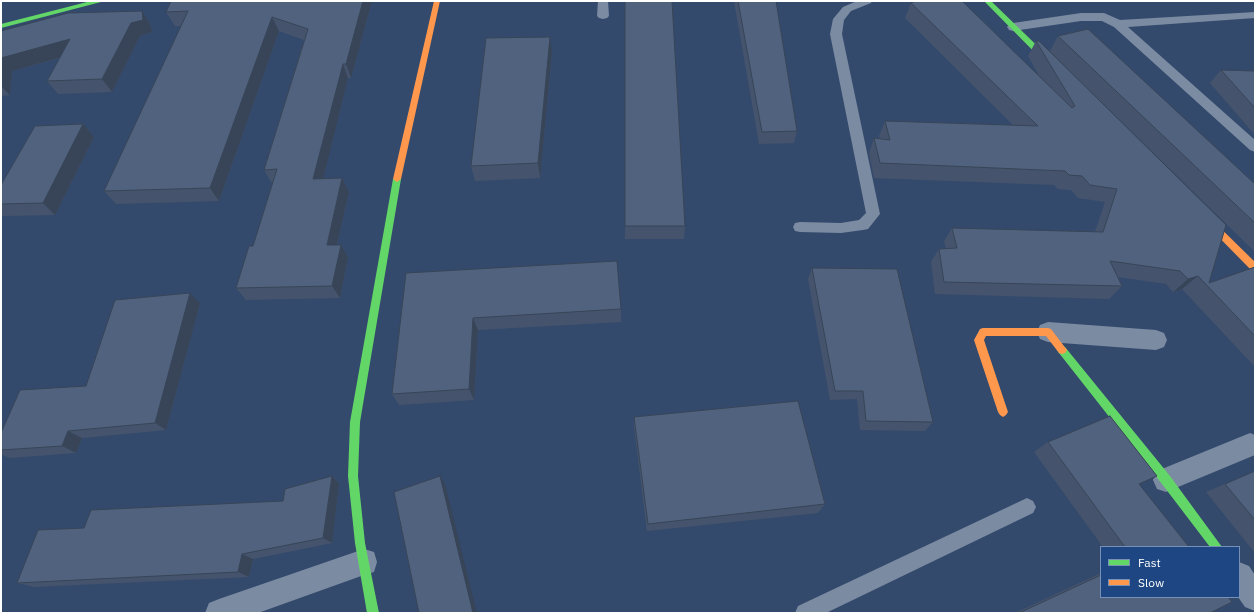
<!DOCTYPE html>
<html>
<head>
<meta charset="utf-8">
<style>
  body { margin:0 }
  #map { position:relative; width:1256px; height:614px; overflow:hidden; background:#344a6c; font-family:"IBM Plex Sans",sans-serif }
  canvas { display:block }
  .frame { position:absolute; inset:0; border:2px solid #fff; pointer-events:none }
  .legend { position:absolute; left:1100px; top:546px; width:140px; height:52px; box-sizing:border-box; background:#1d4683; border:1px solid #7790b5; margin:0; padding:5px 7px; list-style:none; font-size:12px; color:#fff }
  .legend li { display:flex; align-items:center; gap:8px; height:20px }
  .legend b { width:20px; border:1px solid #7790b5 }
</style>
</head>
<body>
<div id="map">
<canvas width="1256" height="614"></canvas>
<div class="frame"></div>
<ul class="legend">
<li><b style="height:5px;background:#63d668"></b>Fast</li>
<li><b style="height:5px;background:#ff974d"></b>Slow</li>
</ul>
</div>
<script>
const c = document.querySelector('canvas').getContext('2d');
c.lineJoin = 'round';
function shape(rows) {
  const path = new Path2D();
  for (const r of rows) {
    path.moveTo(r[0], r[1]);
    for (let i = 2; i < r.length; i += 2) path.lineTo(r[i], r[i + 1]);
  }
  return path;
}
function fill(path, color) {
  c.fillStyle = color;
  c.fill(path, 'evenodd');
}
function strokePath(path, color, width, dash) {
  c.strokeStyle = color;
  c.lineWidth = width;
  c.lineCap = dash ? 'butt' : 'round';
  c.setLineDash(dash || []);
  c.stroke(path);
}
const lane = shape([
  [598,1,608,1,609,16,607,18,603,19,599,18,597,16,598,1],
  [857,1,872,1,871,3,851,11,844,20,842,34,880,214,868,229,863,230,841,233,800,232,795,231,793,227,795,223,800,222,841,223,859,220,866,213,830,34,833,19,843,7,857,1],
  [1255,12,1255,18,1128,27,1255,140,1255,152,1250,150,1114,27,1102,21,1081,21,1013,31,1009,30,1007,27,1009,24,1013,23,1081,13,1104,13,1120,20,1255,12],
  [1027,498,1033,501,1036,507,1033,513,826,613,795,613,798,606,1027,498]
]);
const street = shape([
  [1048,322,1156,330,1164,333,1167,340,1164,347,1156,350,1048,342,1040,339,1037,332,1040,325,1048,322],
  [1250,433,1255,435,1255,455,1166,492,1157,489,1153,480,1157,471,1250,433],
  [364,549,374,552,377,562,374,572,364,575,258,613,205,613,209,603,219,599,364,549],
  [1239,562,1249,566,1255,575,1255,611,1245,607,1238,597,1239,562]
]);
const fast = shape([
  [91,1,102,1,101,2,1,28,1,24,91,1],
  [984,1,991,1,1058,66,1058,70,1052,70,984,1],
  [397,176,401,179,360,422,358,476,365,543,379,613,367,613,355,543,348,476,350,422,393,179,397,176],
  [1062,346,1065,347,1170,476,1222,547,1210,547,1162,484,1059,353,1057,350,1059,347,1062,346]
]);
const slow = shape([
  [434,1,440,1,401,179,397,182,393,179,434,1],
  [1202,212,1205,213,1255,262,1255,272,1252,271,1199,217,1198,215,1199,213,1202,212],
  [983,328,1048,328,1051,329,1067,350,1065,353,1062,354,1059,353,1046,336,986,336,984,340,1008,412,1006,415,1003,417,1000,415,998,412,974,340,980,329,983,328]
]);
const wall = shape([
  [171,1,372,1,351,78,348,78,323,179,342,178,349,192,337,245,341,245,348,257,340,298,246,300,236,288,253,246,273,183,272,183,264,170,304,40,279,31,219,201,116,204,104,191,181,26,175,26,166,12],
  [625,1,685,226,684,239,625,239],
  [734,1,776,1,797,131,794,143,759,144],
  [911,3,1038,74,1028,56,1036,41,1050,51,1058,36,1255,184,1255,252,1087,88,1209,283,1255,267,1255,367,1182,289,1173,292,1166,284,1118,277,1122,286,1109,299,935,294,931,262,939,249,946,249,944,241,952,228,1095,232,1105,202,1078,198,1071,190,1058,189,1054,185,874,178,869,153,874,138,880,139,879,136,885,121,1013,125,905,18],
  [142,11,150,24,152,32,140,36,112,92,58,94,47,81,60,58,12,71,10,95,1,96,1,31],
  [552,52,540,178,475,181,471,166],
  [1221,70,1255,71,1255,135,1210,83],
  [83,124,94,137,55,215,3,216,1,214,1,185],
  [812,268,933,422,925,431,860,430,857,399,830,400,808,279],
  [406,273,621,309,621,322,478,330,474,400,399,405,392,394],
  [200,303,166,430,82,438,76,453,9,458,1,454,1,433,86,386],
  [634,417,825,504,818,513,647,531,634,427],
  [1048,442,1140,485,1189,547,1103,547,1034,452],
  [1255,471,1255,553,1206,492],
  [332,476,339,483,332,543,253,559,249,577,34,587,17,583,84,528,283,501],
  [1101,573,1101,597,1210,613,1015,613]
]);
const shadedWall = shape([
  [363,1,372,1,351,78,346,64],
  [142,11,150,24,152,32,140,36,112,92,102,79,131,23],
  [272,17,279,31,219,201,210,188],
  [550,37,552,52,540,178,538,163],
  [70,39,80,52,12,71,10,95,1,86,1,58],
  [343,64,348,78,320,192,313,179],
  [83,124,94,137,55,215,43,203],
  [342,178,349,192,334,257,327,245],
  [341,245,348,257,340,298,332,286],
  [1198,276,1182,289,1173,292,1188,279],
  [190,293,200,303,166,430,155,423],
  [473,318,478,330,474,400,469,389],
  [68,431,82,438,76,453,62,446],
  [332,476,339,483,332,543,323,538],
  [440,476,445,484,477,613,473,613],
  [242,554,253,559,249,577,238,572]
]);
const building = shape([
  [171,1,363,1,346,64,343,64,313,179,342,178,327,245,341,245,332,286,236,288,249,246,253,246,277,169,264,170,308,29,272,17,210,188,104,191,188,11,166,12,171,1],
  [625,1,672,1,685,226,625,226,625,1],
  [738,1,776,1,797,131,762,132,738,1],
  [916,1,962,1,1072,108,1075,106,1036,41,1039,41,1226,225,1209,283,1255,267,1255,336,1198,276,1188,279,1180,271,1110,261,1122,286,944,282,939,249,957,248,952,228,1103,232,1117,189,1090,185,1082,176,1069,175,1065,171,880,163,874,138,890,140,885,121,1038,126,911,3,916,1],
  [142,11,143,20,131,23,102,79,47,81,70,39,1,58,1,31,68,13,142,11],
  [1088,29,1255,184,1255,223,1058,36,1088,29],
  [550,37,538,163,471,166,486,38,550,37],
  [1221,70,1255,71,1255,108,1221,70],
  [83,124,43,203,1,204,1,185,35,126,83,124],
  [617,261,621,309,473,318,469,389,392,394,406,273,617,261],
  [812,268,897,269,933,422,866,421,863,391,835,391,812,268],
  [190,293,155,423,68,431,62,446,1,450,1,433,20,390,86,386,115,300,190,293],
  [798,401,825,504,648,524,634,417,798,401],
  [1110,416,1157,476,1139,484,1189,547,1125,547,1048,442,1110,416],
  [1255,471,1255,520,1225,484,1255,471],
  [332,476,323,538,242,554,238,572,17,583,38,530,84,528,91,510,283,501,285,489,332,476],
  [440,476,473,613,419,613,394,492,440,476],
  [1101,575,1101,597,1228,597,1232,602,1210,613,1019,613,1101,575]
]);
fill(lane, '#7b8ba2');
fill(street, '#7b8ba2');
fill(fast, '#63d668');
fill(slow, '#ff974d');
fill(wall, '#45546c');
fill(shadedWall, '#384558');
fill(building, '#50627d');
strokePath(building, '#384558', 1);
</script>
</body>
</html>
